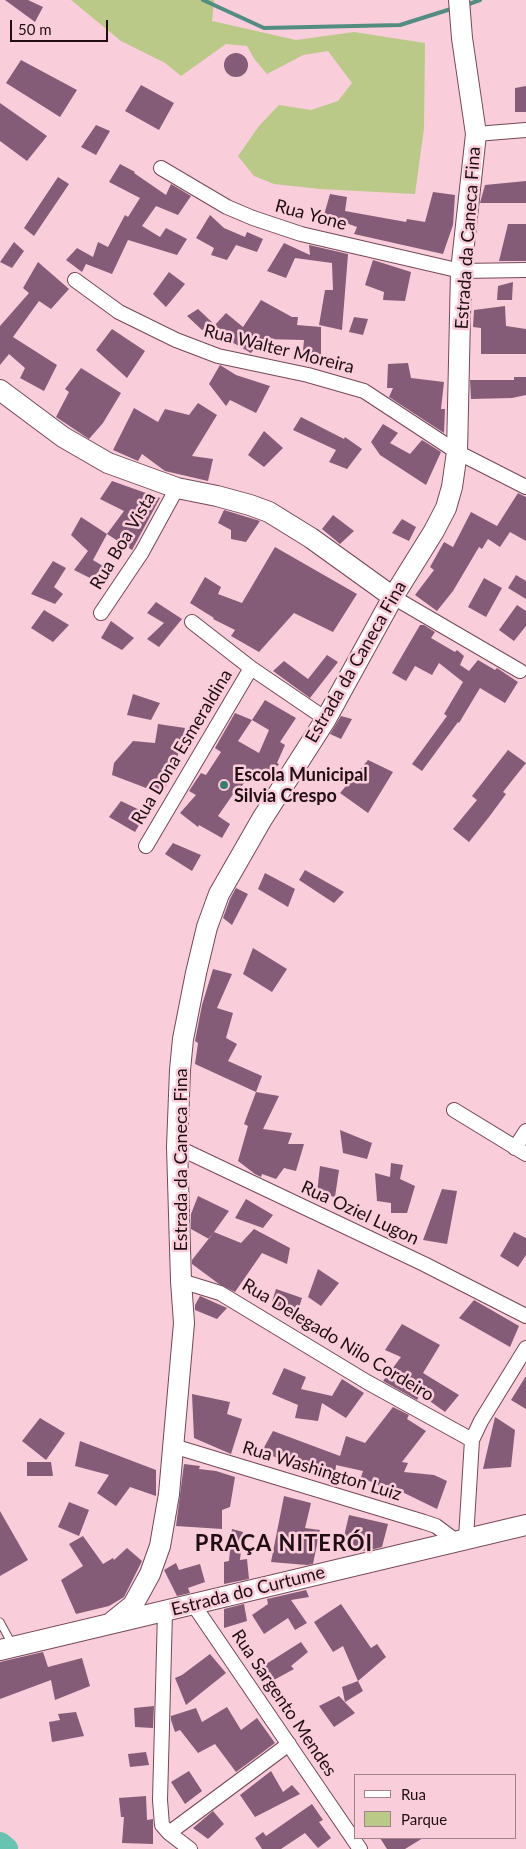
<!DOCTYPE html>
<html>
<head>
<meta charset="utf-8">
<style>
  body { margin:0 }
  #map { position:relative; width:526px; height:1849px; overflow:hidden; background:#f9cdda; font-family:Lato,sans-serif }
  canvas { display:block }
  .legend { position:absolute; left:354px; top:1774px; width:162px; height:65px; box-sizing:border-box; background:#f9cdda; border:1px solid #a3818b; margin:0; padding:6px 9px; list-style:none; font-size:15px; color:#210e15 }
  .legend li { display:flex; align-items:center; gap:10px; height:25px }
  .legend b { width:25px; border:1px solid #a3818b }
  .scale { position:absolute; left:10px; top:20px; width:98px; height:22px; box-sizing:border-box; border:2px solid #210e15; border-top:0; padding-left:6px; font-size:15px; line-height:18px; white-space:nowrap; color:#210e15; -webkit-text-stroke:4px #f9cdda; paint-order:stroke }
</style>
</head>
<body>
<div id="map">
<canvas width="526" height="1849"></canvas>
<ul class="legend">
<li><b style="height:6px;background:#fff"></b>Rua</li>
<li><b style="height:14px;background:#bac988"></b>Parque</li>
</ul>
<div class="scale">50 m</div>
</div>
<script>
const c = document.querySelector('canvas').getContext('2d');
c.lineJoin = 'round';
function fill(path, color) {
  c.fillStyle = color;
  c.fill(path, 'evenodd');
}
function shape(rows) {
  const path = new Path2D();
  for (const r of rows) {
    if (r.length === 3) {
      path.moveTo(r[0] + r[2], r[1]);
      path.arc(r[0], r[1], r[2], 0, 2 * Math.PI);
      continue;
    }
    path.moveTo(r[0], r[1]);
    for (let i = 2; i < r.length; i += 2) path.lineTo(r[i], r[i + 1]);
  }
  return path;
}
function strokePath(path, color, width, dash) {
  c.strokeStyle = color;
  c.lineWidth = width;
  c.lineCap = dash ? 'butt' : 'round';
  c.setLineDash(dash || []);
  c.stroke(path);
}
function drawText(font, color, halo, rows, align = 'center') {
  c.font = font + ' Lato,sans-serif';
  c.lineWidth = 5;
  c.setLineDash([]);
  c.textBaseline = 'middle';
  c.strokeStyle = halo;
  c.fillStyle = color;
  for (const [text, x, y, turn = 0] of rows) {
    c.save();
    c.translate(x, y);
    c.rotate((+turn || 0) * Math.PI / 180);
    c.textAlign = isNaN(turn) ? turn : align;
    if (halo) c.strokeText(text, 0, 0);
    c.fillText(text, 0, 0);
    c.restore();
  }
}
const green = shape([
  [71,0,214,0,212,21,296,40,354,32,425,43,424,128,415,194,320,189,274,184,254,176,238,156,259,126,279,105,311,110,338,101,352,83,328,51,303,55,267,74,255,60,247,46,226,44,181,76,165,63,121,41]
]);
const stream = shape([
  [203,0,264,28,400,25,454,8],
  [466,5,480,0]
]);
const river = shape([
  [0,1844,6,1849]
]);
const building = shape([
  [5,0,28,0,43,7,35,22],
  [236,65,12],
  [21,60,77,90,60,117,6,83],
  [141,85,174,103,159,130,125,111],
  [526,86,526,112,515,112,515,88],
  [0,103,47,136,27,161,0,141],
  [96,125,110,131,96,155,81,147],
  [120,164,135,172,134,173,166,195,171,184,191,196,178,215,156,206,142,226,160,237,166,228,187,239,177,255,128,240,112,274,86,264,82,272,66,260,77,248,93,257,98,242,108,247,125,215,128,217,140,198,109,182],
  [58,177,69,184,34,236,24,228],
  [526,181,526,203,480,203,485,185],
  [433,192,455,195,453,225,443,254,354,234,357,227,324,215,330,194,347,197,345,211,406,222,407,219,425,222],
  [210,215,224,228,245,237,247,232,263,239,257,252,236,245,227,260,211,255,214,248,196,238],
  [508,224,526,224,526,261,499,261],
  [14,242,24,251,12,268,0,262],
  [284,243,310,255,309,245,348,254,342,330,319,325,325,290,333,290,332,263,295,258,286,278,267,271],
  [373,260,411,272,405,301,383,300,384,292,365,285],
  [38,262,69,289,51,309,39,301,13,337,57,365,44,391,20,378,25,368,9,354,0,365,0,326,29,293,23,288],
  [169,272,185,284,166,307,153,294],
  [513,282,512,300,497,300,498,286],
  [261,300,292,317,298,317,297,325,321,327,321,361,302,361,304,340,262,339,251,353,230,341,228,344,204,329,202,330,187,316,198,309,215,325,226,313,243,327],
  [505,306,506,326,526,329,526,354,481,354,481,328,473,327,474,310],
  [354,317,368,319,363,335,349,332],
  [112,329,145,351,127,378,96,350],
  [408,363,411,378,444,382,441,409,445,409,444,433,389,397,393,388,387,388,388,364],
  [220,365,236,375,270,386,256,413,230,400,226,406,209,384],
  [81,368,121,393,103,423,89,439,56,417,69,392,65,389],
  [514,377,526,377,526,395,512,398,471,399,470,380,514,380],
  [198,403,217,415,192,456,213,459,208,481,165,471,142,454,138,461,113,450,134,408,158,422,165,409,189,415],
  [301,417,344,439,345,437,362,449,347,469,329,462,336,450,293,430],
  [383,424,398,433,390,443,410,454,422,440,441,452,426,485,380,455,371,442],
  [264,431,283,448,264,467,248,455],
  [112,481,160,498,132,550,107,534,124,511,100,499],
  [518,493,526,497,526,541,510,532,500,547,488,539,482,549,479,547,453,591,437,611,415,595,434,570,430,567,444,542,453,547,471,512,497,526],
  [224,510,260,521,246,542,231,539,231,530,218,523],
  [333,515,354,531,340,544,322,529],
  [81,517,107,534,93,560,108,569,98,582,74,570,88,551,71,535],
  [402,519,416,527,409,541,392,533],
  [275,547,357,594,333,632,294,613,259,652,231,636,235,630,213,619,214,618,190,603,205,577,221,587,218,594,242,603],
  [53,561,66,568,54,587,63,594,55,604,31,594],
  [516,575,526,581,526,599,508,588],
  [484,578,502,588,486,617,468,607],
  [156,602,182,619,159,647,147,639,164,623,147,613],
  [517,605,526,611,526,626,514,641,499,630],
  [44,610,69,625,53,642,31,628],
  [111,621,134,638,122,650,101,638],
  [420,625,424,625,435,632,431,638,455,652,457,650,464,656,460,665,469,671,478,660,495,670,497,668,518,682,505,703,480,688,459,723,458,722,422,771,412,764,447,716,444,714,463,682,439,663,432,675,415,666,406,681,392,673],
  [327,655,338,662,310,698,273,671,284,661,308,679],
  [133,694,160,703,151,720,127,715],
  [265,700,296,718,280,742,285,745,277,763,279,764,268,778,254,770,238,791,236,790,218,816,230,824,222,838,199,825,198,827,180,813,196,795,189,791,201,773,206,775,221,752,215,748,235,713,252,720],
  [252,720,269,730,259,753,238,741],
  [341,716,352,719,341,739,330,734],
  [158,724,185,728,174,770,162,794,112,775,114,763,133,741,155,743],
  [508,750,526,763,503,792,506,794,489,817,469,842,453,829,477,800,472,796],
  [368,760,393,772,368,813,340,793],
  [121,801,146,813,135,832,109,817],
  [173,843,201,855,192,871,165,854],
  [305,870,344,892,334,903,299,880],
  [265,873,295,889,288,907,258,889],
  [236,888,248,894,232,925,223,918,230,899],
  [253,948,287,969,272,992,243,974],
  [213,969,232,974,217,1008,233,1013,226,1038,237,1044,228,1061,262,1076,256,1092,195,1064,198,1043,195,1041,202,1005],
  [256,1092,279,1096,263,1129,292,1133,288,1144,304,1144,296,1171,284,1168,276,1179,262,1174,261,1177,255,1174,238,1161,248,1126,244,1124],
  [340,1130,372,1143,367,1159,343,1153],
  [391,1163,403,1165,400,1179,415,1186,407,1213,391,1213,391,1203,377,1201,375,1173,390,1177],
  [320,1166,339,1170,335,1197,317,1193],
  [442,1189,457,1191,447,1244,423,1240],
  [198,1196,229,1211,209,1239,191,1229,191,1214],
  [246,1199,273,1215,263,1228,235,1218],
  [254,1229,290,1248,287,1264,262,1253,235,1292,219,1284,192,1264,192,1260,214,1232,241,1243],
  [514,1232,526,1238,526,1255,518,1267,500,1256],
  [318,1269,339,1283,321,1306,308,1297],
  [276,1289,302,1298,296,1317,270,1308],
  [200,1296,227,1308,217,1319,195,1310,195,1305],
  [474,1300,519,1326,510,1347,459,1318],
  [402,1324,440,1345,423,1373,459,1395,445,1412,420,1394,417,1400,383,1381,401,1357,385,1350],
  [284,1368,306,1377,301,1389,332,1396,342,1379,364,1393,346,1418,322,1403,318,1421,295,1418,298,1405,272,1394],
  [526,1376,526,1409,511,1400],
  [192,1394,230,1402,227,1414,242,1419,231,1454,194,1438],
  [393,1407,409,1415,407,1419,426,1431,402,1462,408,1463,404,1472,434,1475,447,1481,437,1509,396,1489,394,1493,361,1477,363,1471,336,1465,335,1479,304,1468,303,1470,262,1451,273,1431,340,1456,346,1436,365,1443],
  [495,1417,515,1430,511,1467,483,1469],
  [40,1418,65,1433,46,1460,22,1441],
  [80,1441,156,1470,156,1496,130,1487,116,1506,97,1493,109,1475,75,1466],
  [27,1462,51,1462,53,1476,27,1476],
  [184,1464,200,1466,199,1469,216,1471,235,1477,230,1507,222,1510,222,1529,176,1526],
  [284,1496,311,1503,305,1528,320,1530,313,1564,307,1565,271,1562],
  [69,1502,89,1510,79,1536,58,1527],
  [0,1511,28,1560,0,1576],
  [349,1515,388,1524,382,1547,367,1551,341,1549],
  [232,1529,243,1532,240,1560,247,1559,249,1579,224,1584,224,1562,229,1561],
  [83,1536,103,1564,113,1558,114,1560,127,1548,142,1561,124,1597,109,1606,76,1614,61,1580,83,1566,69,1544],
  [176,1563,179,1570,200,1564,205,1582,188,1588,190,1593,177,1596,164,1570],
  [306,1590,309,1597,291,1600,307,1623,295,1630,288,1618,264,1634,252,1615,268,1604,267,1599],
  [244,1604,247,1621,224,1628,224,1609],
  [341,1604,371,1648,377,1644,386,1657,358,1681,343,1646,333,1652,314,1622],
  [301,1642,308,1652,291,1666,294,1669,272,1681,263,1666],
  [43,1652,48,1667,82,1658,90,1686,55,1700,51,1680,0,1699,0,1662],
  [210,1654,226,1673,186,1705,175,1678,182,1675],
  [358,1681,363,1691,345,1702,342,1687],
  [339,1696,355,1713,334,1727,319,1706],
  [154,1706,153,1728,135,1727,134,1708],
  [227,1707,241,1730,257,1718,275,1743,236,1772,215,1744,198,1753,180,1730,175,1732,171,1720,171,1716,196,1708,202,1722],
  [76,1712,84,1736,52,1742,49,1722,60,1720,58,1714],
  [146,1752,149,1765,130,1767,128,1754],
  [189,1771,202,1791,185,1804,171,1782],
  [271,1771,283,1792,292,1785,300,1794,255,1817,240,1795],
  [146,1796,147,1820,153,1819,153,1844,122,1843,124,1817,121,1817,119,1798],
  [312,1804,323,1820,319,1822,331,1838,318,1848,305,1833,281,1849,262,1849,255,1838,263,1832,266,1836],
  [213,1811,224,1824,208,1839,193,1828],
  [380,1838,423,1838,405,1849,387,1849]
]);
const lane = shape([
  [0,1622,13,1646]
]);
const street = shape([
  [476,134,526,130],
  [161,168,227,207,253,218,301,234,461,271,526,270],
  [75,280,119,312,176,340,218,356,308,375,364,391,457,452,526,487],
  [393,597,520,671],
  [101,613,142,552,177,488],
  [192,622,251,668,326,719],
  [146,846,251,668],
  [454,1110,526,1154],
  [177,1147,424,1264,526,1316],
  [515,1148,526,1131],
  [181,1281,220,1293,367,1382,472,1440],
  [173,1446,424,1522,436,1526,456,1541],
  [466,1538,472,1440,481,1421,526,1348],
  [193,1604,360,1849],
  [165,1612,160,1800,162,1825,169,1833,190,1849],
  [169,1833,289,1744]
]);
const secondary = shape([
  [0,390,63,437,108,463,177,488,217,496,250,505,269,512,311,538,393,597],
  [112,1622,133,1605,150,1574,160,1546,169,1494,184,1323,181,1281,177,1147,180,1070,183,1039,196,973,207,927,219,894,262,819,326,719,393,597,434,531,446,508,452,487,457,452,461,271,476,134,462,38,459,0],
  [0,1650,526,1525]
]);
const markers = [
  [224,785,5,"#387c6e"]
];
const streetNames = [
  ["Rua Yone",311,215,15],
  ["Estrada da Caneca Fina",468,238,-86],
  ["Rua Walter Moreira",279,349,14],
  ["Rua Boa Vista",123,541,-59],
  ["Estrada da Caneca Fina",356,662,-60],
  ["Rua Dona Esmeraldina",182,747,-59],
  ["Estrada da Caneca Fina",181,1160,-90],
  ["Rua Oziel Lugon",360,1213,25],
  ["Rua Delegado Nilo Cordeiro",338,1340,31],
  ["Rua Washington Luiz",322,1471,17],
  ["Estrada do Curtume",248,1591,-14],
  ["Rua Sargento Mendes",284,1703,56]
];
const poiNames = [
  ["Escola Municipal",234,775],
  ["Silvia Crespo",234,796]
];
const districtNames = [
  ["PRAÇA NITERÓI",284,1544]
];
fill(green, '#bac988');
strokePath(stream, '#538d82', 4);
strokePath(river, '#68c3b1', 24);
fill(building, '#855c78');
strokePath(lane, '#764857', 9);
strokePath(street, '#764857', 16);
strokePath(secondary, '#764857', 22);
strokePath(lane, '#fff', 7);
strokePath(street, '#fff', 14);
strokePath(secondary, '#fff', 20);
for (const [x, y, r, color] of markers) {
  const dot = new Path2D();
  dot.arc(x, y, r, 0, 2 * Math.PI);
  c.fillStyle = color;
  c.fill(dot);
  strokePath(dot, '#f9cdda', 2);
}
drawText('18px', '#210e15', '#f9cdda', streetNames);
drawText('bold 18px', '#210e15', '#f9cdda', poiNames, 'left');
c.letterSpacing = '1px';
drawText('bold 22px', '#210e15', '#f9cdda', districtNames);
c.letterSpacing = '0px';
</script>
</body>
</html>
